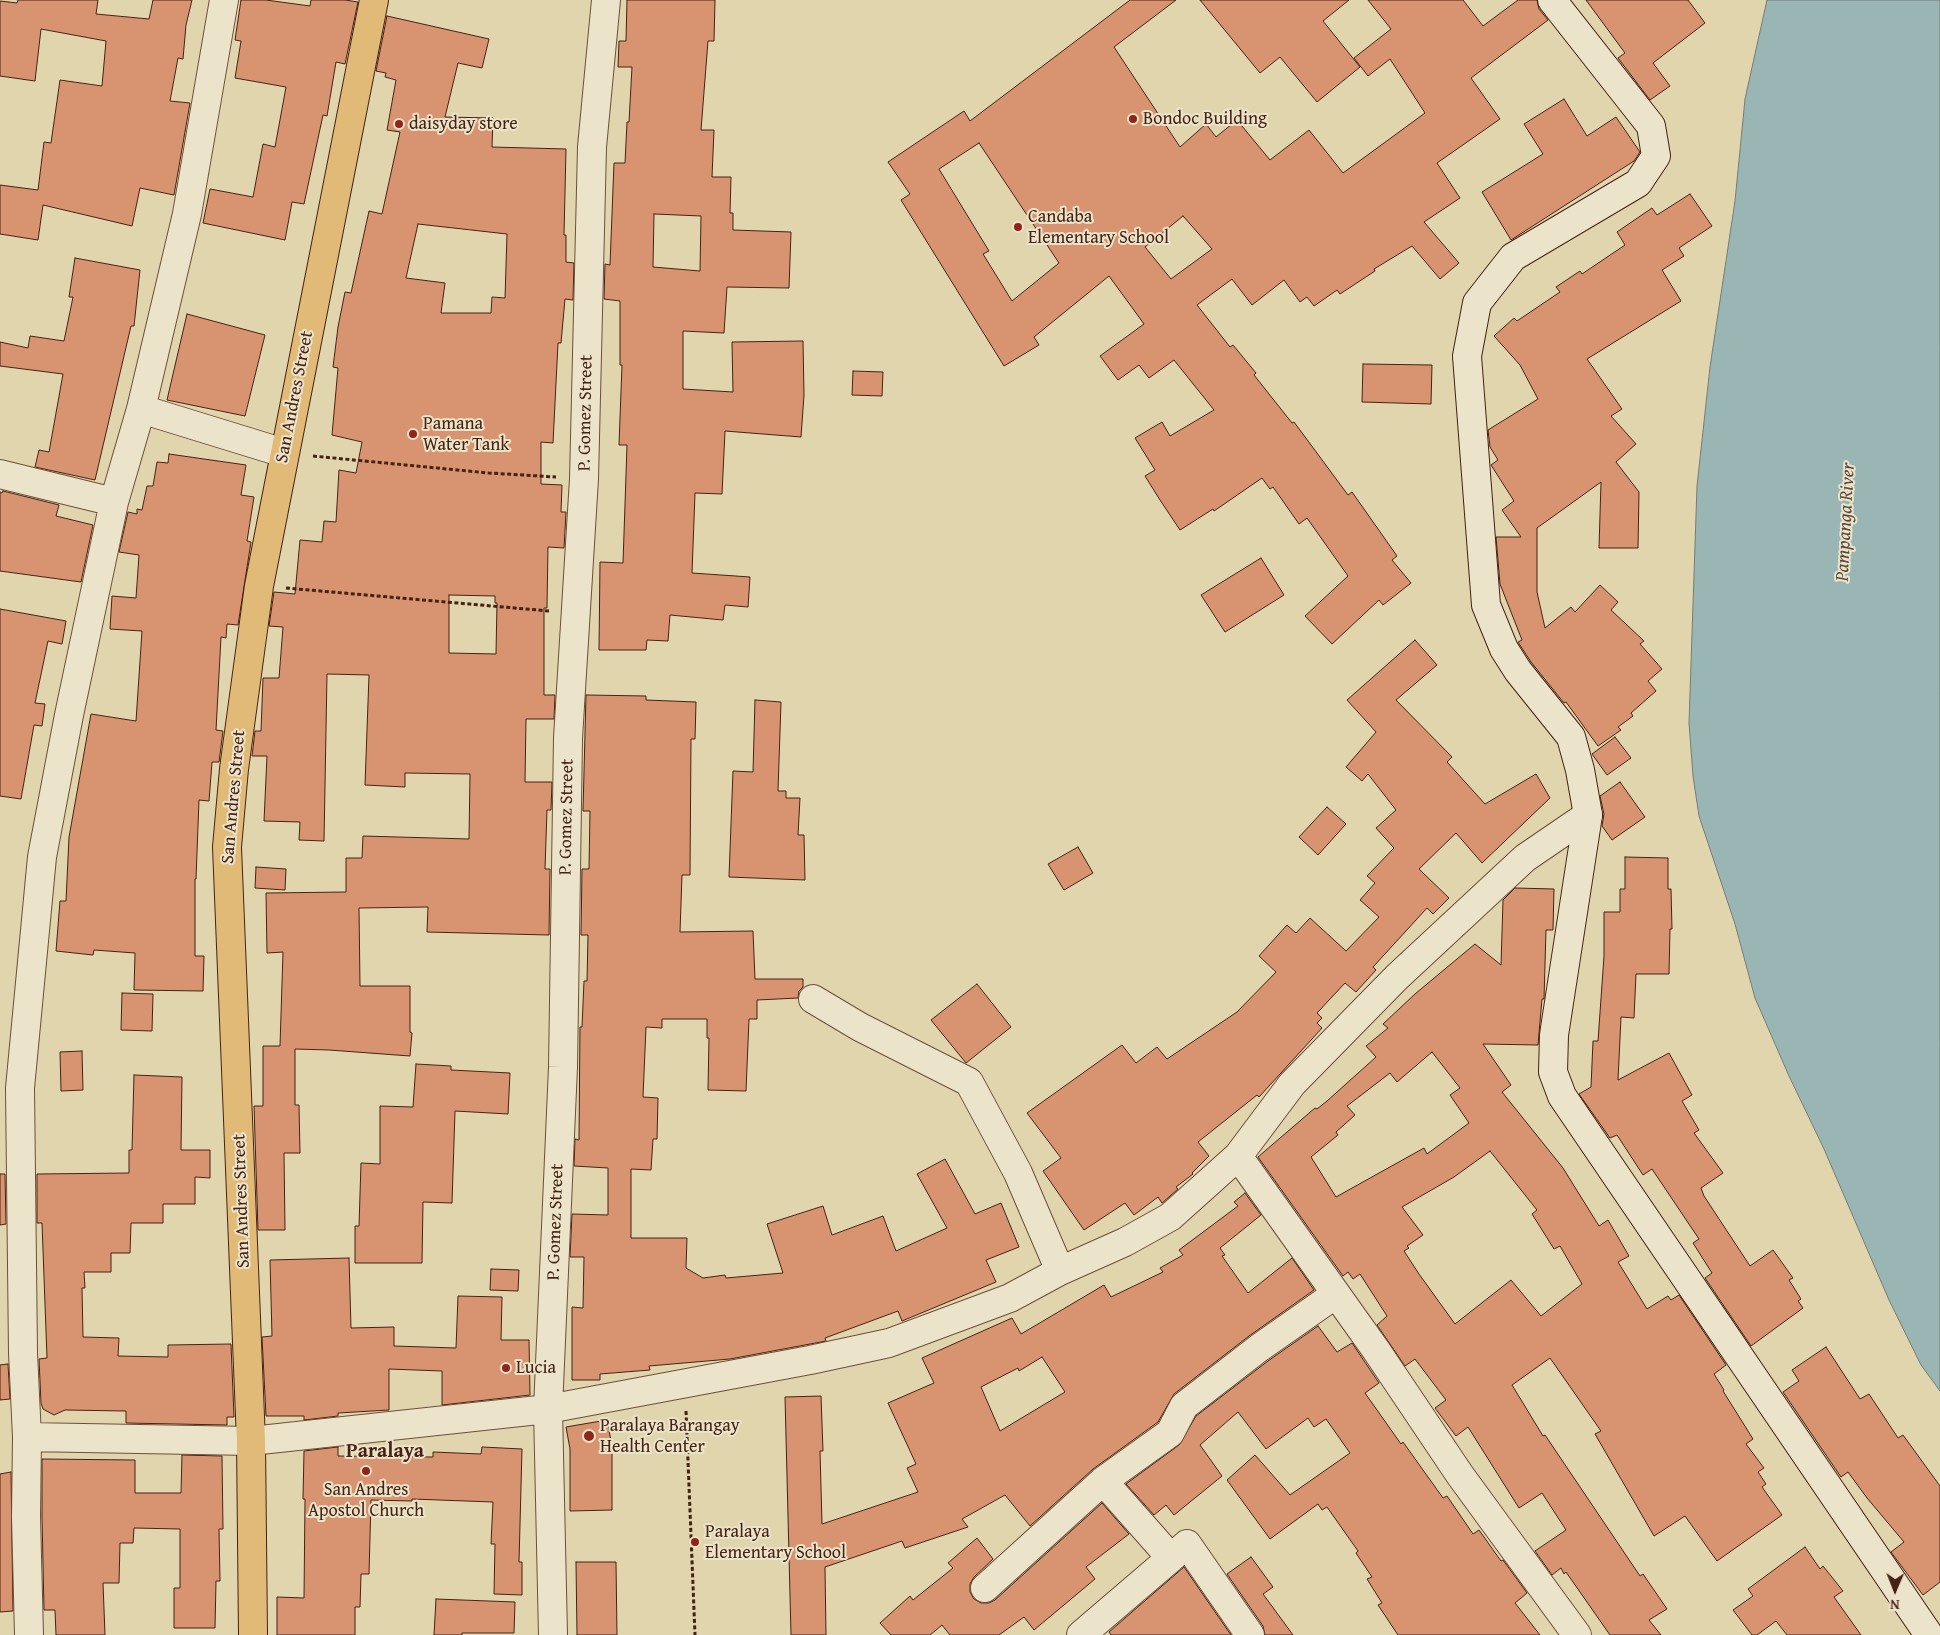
<!DOCTYPE html>
<html>
<head>
<meta charset="utf-8">
<style>
  body { margin:0 }
  #map { position:relative; width:1940px; height:1635px; overflow:hidden; background:#e1d5ad; font-family:"Gentium Book Plus",serif }
  canvas { display:block }
  .north { position:absolute; left:1870px; top:1565px; width:50px; height:50px; -webkit-text-stroke:4px #ece4ca; paint-order:stroke; rotate:181deg; font-size:14px; font-weight:700; line-height:20px; text-align:center; color:#452214 }
  .north::after { content:''; display:block; margin:auto; width:18px; height:22px; background:#452214; clip-path:polygon(50% 0,100% 100%,50% 72%,0 100%) }
</style>
</head>
<body>
<div id="map">
<canvas width="1940" height="1635"></canvas>
<div class="north">N</div>
</div>
<script>
const c = document.querySelector('canvas').getContext('2d');
c.lineJoin = 'round';
function fill(path, color) {
  c.fillStyle = color;
  c.fill(path, 'evenodd');
}
function shape(rows) {
  const path = new Path2D();
  for (const r of rows) {
    path.moveTo(r[0], r[1]);
    for (let i = 2; i < r.length; i += 2) path.lineTo(r[i], r[i + 1]);
  }
  return path;
}
function strokePath(path, color, width, dash) {
  c.strokeStyle = color;
  c.lineWidth = width;
  c.lineCap = dash ? 'butt' : 'round';
  c.setLineDash(dash || []);
  c.stroke(path);
}
function drawText(font, color, halo, rows, align = 'center') {
  c.font = font + ' "Gentium Book Plus",serif';
  c.lineWidth = 4;
  c.setLineDash([]);
  c.textBaseline = 'middle';
  c.strokeStyle = halo;
  c.fillStyle = color;
  for (const [text, x, y, turn = 0] of rows) {
    c.save();
    c.translate(x, y);
    c.rotate((+turn || 0) * Math.PI / 180);
    c.textAlign = isNaN(turn) ? turn : align;
    if (halo) c.strokeText(text, 0, 0);
    c.fillText(text, 0, 0);
    c.restore();
  }
}
const water = shape([
  [1767,0,1940,0,1940,1391,1921,1365,1889,1300,1824,1149,1789,1076,1755,998,1735,924,1699,816,1693,776,1689,723,1697,486,1710,367,1735,201,1745,99,1767,0]
]);
const building = shape([
  [18,0,98,0,96,14,149,19,153,0,192,0,186,25,183,59,178,58,170,101,190,103,174,195,140,188,132,226,43,205,38,240,0,234,0,185,38,190,44,142,51,143,60,80,102,86,106,41,41,29,35,81,0,76,0,1,17,3,18,0],
  [241,0,266,0,310,6,311,0,345,0,358,2,345,64,336,62,327,116,323,115,304,204,292,202,285,240,203,223,210,189,253,197,263,144,275,147,286,87,235,78,241,41,235,40,241,0],
  [627,0,715,0,714,41,708,41,701,130,714,130,712,177,731,177,730,213,733,213,733,230,791,232,789,288,727,287,724,333,683,331,683,389,733,392,732,342,803,341,804,395,801,437,725,431,722,494,695,493,692,573,750,577,748,607,725,605,723,620,670,615,668,641,647,640,646,650,599,650,600,562,623,563,626,475,627,445,619,445,622,365,620,365,620,301,604,299,605,264,610,265,614,163,625,163,627,122,629,122,632,67,618,67,619,41,626,41,627,0],
  [654,214,701,216,700,271,653,267,654,214],
  [1130,0,1176,0,1114,47,1180,147,1206,124,1216,137,1237,120,1270,160,1309,130,1343,173,1425,113,1390,59,1368,76,1354,58,1391,29,1368,0,1463,0,1483,26,1518,0,1537,0,1539,9,1548,20,1471,78,1500,119,1437,163,1460,198,1424,222,1459,263,1440,279,1412,246,1374,269,1375,271,1340,294,1337,290,1314,306,1307,297,1300,302,1284,280,1252,305,1232,279,1197,305,1230,347,1233,345,1256,373,1254,375,1292,423,1294,422,1348,495,1352,492,1397,556,1392,560,1411,583,1383,605,1379,600,1332,644,1305,616,1348,576,1307,518,1299,524,1273,487,1270,489,1262,478,1214,511,1213,509,1180,530,1160,500,1145,476,1155,470,1135,438,1162,422,1170,436,1214,410,1174,360,1149,378,1139,365,1118,380,1100,356,1144,324,1109,276,1034,337,1039,345,1004,366,901,200,910,194,888,162,964,111,970,121,1130,0],
  [979,143,1059,263,1012,301,983,254,989,251,939,169,979,143],
  [1183,216,1212,249,1171,279,1145,247,1183,216],
  [1200,0,1349,0,1323,21,1360,67,1317,102,1280,57,1260,73,1200,0],
  [1586,0,1688,0,1705,23,1653,63,1670,86,1650,100,1618,58,1625,53,1586,0],
  [387,16,489,39,482,68,458,63,445,117,493,118,492,147,566,149,564,235,566,235,566,262,574,263,573,300,565,299,561,343,558,343,553,443,541,442,541,484,562,485,561,512,566,512,564,548,548,547,547,608,544,608,544,695,555,695,554,719,526,719,525,782,552,782,551,810,547,810,545,869,550,869,549,935,427,932,428,907,359,908,360,986,410,986,410,1032,412,1033,410,1056,329,1050,295,1049,295,1105,299,1105,300,1153,284,1153,285,1230,258,1230,254,1106,263,1106,263,1046,280,1046,283,952,267,953,266,893,346,892,346,858,362,858,363,836,469,839,470,774,405,773,405,787,365,785,369,675,327,674,324,841,299,840,300,822,264,821,267,756,252,756,255,731,261,731,263,678,279,678,283,627,269,626,274,592,295,594,300,540,322,542,324,521,336,522,339,470,356,473,362,442,332,435,338,368,333,367,338,327,345,292,351,293,369,211,382,214,400,132,387,130,396,80,385,77,386,73,376,71,387,16],
  [418,224,507,234,505,298,492,297,491,313,441,313,445,283,406,278,418,224],
  [449,595,495,596,495,603,497,603,496,654,449,653,449,595],
  [1564,99,1587,136,1616,117,1640,152,1634,161,1511,240,1482,192,1543,154,1524,124,1564,99],
  [1690,194,1712,226,1679,248,1684,256,1662,270,1681,301,1587,359,1622,409,1611,416,1636,444,1616,462,1639,492,1638,548,1599,548,1601,482,1537,528,1537,592,1545,628,1571,607,1575,612,1600,585,1618,602,1611,610,1644,641,1640,644,1662,669,1648,681,1656,691,1631,713,1633,716,1618,727,1621,730,1598,746,1566,702,1564,703,1531,662,1518,642,1522,640,1500,584,1496,537,1521,537,1502,510,1514,501,1491,465,1498,460,1490,447,1488,430,1538,399,1520,365,1494,336,1514,318,1517,321,1560,292,1556,287,1580,271,1582,274,1625,245,1617,232,1652,208,1657,215,1690,194],
  [75,258,140,270,134,326,131,326,95,480,35,467,39,450,49,452,63,374,0,366,0,342,28,348,30,336,64,341,73,297,69,297,75,258],
  [187,314,265,335,245,416,167,400,187,314],
  [1363,364,1432,365,1431,404,1362,402,1363,364],
  [853,371,883,372,882,396,852,395,853,371],
  [169,454,246,465,241,495,254,497,247,541,251,542,238,625,227,624,226,638,221,637,216,730,223,731,219,762,212,762,209,801,199,800,196,879,195,879,195,956,204,956,203,991,134,990,135,953,94,950,93,955,56,951,60,901,66,901,69,837,91,714,136,721,142,631,110,629,112,596,136,598,139,555,119,552,128,512,137,514,137,509,142,510,147,486,153,486,157,462,168,463,169,454],
  [3,491,59,505,56,516,93,525,81,582,0,571,0,492,2,493,3,491],
  [1261,558,1284,595,1225,632,1201,595,1261,558],
  [0,609,66,621,62,644,48,641,35,703,45,704,42,726,34,725,21,799,0,796,0,609],
  [1415,640,1437,665,1396,700,1452,757,1447,762,1485,804,1536,774,1550,798,1482,863,1456,833,1419,869,1449,898,1433,914,1427,908,1373,967,1376,970,1356,992,1345,983,1317,1013,1322,1018,1317,1023,1322,1028,1259,1097,1257,1095,1198,1142,1209,1156,1192,1173,1193,1174,1176,1187,1178,1189,1162,1203,1158,1197,1134,1215,1125,1203,1084,1230,1043,1171,1061,1158,1027,1113,1122,1045,1136,1063,1157,1047,1167,1059,1237,1012,1276,972,1259,956,1287,925,1296,933,1310,918,1346,951,1379,917,1360,900,1375,883,1367,876,1394,848,1376,828,1396,810,1368,774,1362,781,1346,767,1376,732,1347,700,1415,640],
  [586,695,646,696,646,700,696,702,695,739,691,739,690,875,682,875,680,932,753,931,755,979,803,979,803,987,799,991,798,998,757,1000,757,1019,749,1019,746,1091,708,1090,709,1038,707,1038,707,1019,662,1019,662,1028,646,1027,643,1097,658,1098,657,1139,653,1139,651,1170,631,1169,631,1238,687,1238,686,1268,703,1278,725,1275,726,1278,783,1273,767,1224,823,1206,832,1235,883,1216,896,1251,947,1228,917,1174,945,1159,975,1214,1001,1203,1019,1247,986,1260,996,1282,902,1321,898,1311,825,1338,826,1341,730,1359,649,1366,650,1370,600,1374,600,1380,572,1380,572,1307,583,1308,584,1257,570,1257,572,1214,608,1215,608,1168,574,1166,575,1139,579,1140,580,1027,582,1027,584,981,587,981,588,935,581,935,582,869,589,869,590,811,583,811,586,695],
  [755,700,781,702,778,791,786,791,786,798,800,798,798,835,804,835,805,880,729,877,733,771,753,772,755,700],
  [1615,737,1631,758,1607,775,1592,754,1615,737],
  [1620,782,1645,817,1612,840,1602,826,1604,814,1600,796,1620,782],
  [1327,807,1346,824,1318,855,1299,837,1327,807],
  [1078,847,1093,873,1064,890,1048,864,1078,847],
  [1625,857,1668,858,1668,889,1671,889,1672,929,1670,929,1669,974,1636,974,1634,1018,1621,1017,1618,1080,1669,1053,1692,1095,1682,1101,1699,1130,1694,1133,1723,1173,1701,1188,1704,1196,1750,1266,1773,1250,1793,1278,1789,1280,1801,1299,1798,1301,1803,1308,1751,1346,1705,1278,1712,1273,1693,1243,1699,1239,1652,1169,1643,1175,1617,1135,1610,1138,1579,1094,1591,1087,1593,1041,1598,1041,1604,956,1604,912,1620,912,1620,889,1625,889,1625,857],
  [256,867,286,869,285,890,255,888,256,867],
  [1515,888,1554,889,1553,930,1546,930,1544,999,1542,999,1538,1045,1483,1044,1511,1085,1502,1092,1563,1168,1599,1226,1608,1220,1629,1256,1618,1262,1647,1309,1668,1296,1671,1300,1679,1295,1726,1365,1714,1374,1724,1390,1723,1391,1753,1439,1746,1444,1764,1468,1758,1472,1766,1484,1762,1487,1782,1515,1717,1561,1685,1516,1654,1536,1595,1434,1601,1431,1550,1358,1512,1385,1543,1436,1545,1435,1640,1576,1643,1574,1667,1609,1649,1620,1661,1635,1610,1635,1566,1572,1564,1574,1561,1568,1552,1575,1535,1551,1566,1530,1542,1493,1519,1508,1468,1427,1456,1436,1435,1408,1446,1400,1415,1359,1405,1366,1377,1325,1387,1316,1360,1274,1353,1279,1348,1272,1343,1276,1258,1157,1315,1108,1317,1109,1327,1101,1376,1057,1366,1046,1388,1028,1383,1024,1415,994,1475,944,1501,965,1503,900,1515,888],
  [1432,1052,1460,1088,1450,1095,1469,1123,1427,1154,1424,1148,1336,1197,1311,1157,1338,1135,1336,1132,1355,1115,1347,1106,1390,1073,1397,1082,1432,1052],
  [1490,1151,1537,1210,1532,1214,1554,1249,1560,1246,1582,1284,1541,1316,1511,1280,1455,1324,1419,1274,1404,1251,1409,1248,1407,1246,1423,1235,1402,1207,1454,1177,1490,1151],
  [977,984,1011,1027,966,1063,931,1020,977,984],
  [122,993,153,994,152,1031,121,1030,122,993],
  [82,1051,83,1090,61,1091,60,1052,82,1051],
  [416,1064,451,1066,451,1070,510,1073,508,1114,455,1111,452,1203,423,1202,422,1263,355,1263,355,1226,359,1226,361,1163,380,1164,380,1106,413,1107,416,1064],
  [134,1075,182,1077,181,1150,210,1150,210,1178,195,1177,195,1204,163,1204,163,1223,131,1223,130,1253,111,1253,111,1272,84,1272,85,1288,82,1288,83,1337,119,1338,118,1356,168,1357,168,1345,231,1344,234,1417,227,1417,227,1425,126,1423,126,1411,65,1410,54,1415,43,1409,41,1403,39,1359,47,1358,42,1223,37,1223,37,1174,129,1173,129,1150,132,1150,134,1075],
  [0,1174,5,1174,6,1224,0,1225,0,1174],
  [1245,1193,1261,1215,1220,1248,1225,1255,1222,1256,1248,1293,1292,1258,1314,1290,1249,1336,1174,1394,1158,1422,1093,1469,1030,1526,1005,1495,962,1519,968,1527,905,1548,902,1541,825,1567,826,1635,791,1635,785,1397,821,1396,823,1451,820,1451,822,1524,918,1492,907,1468,916,1464,888,1403,934,1383,922,1358,1012,1318,1021,1334,1104,1285,1111,1297,1163,1272,1160,1268,1183,1255,1179,1250,1238,1206,1234,1202,1245,1193],
  [1042,1357,1065,1392,1000,1431,981,1387,1018,1368,1019,1371,1042,1357],
  [349,1258,351,1328,394,1327,394,1346,456,1348,458,1296,502,1297,501,1340,529,1340,530,1395,442,1405,442,1371,389,1369,389,1410,338,1413,338,1416,304,1420,304,1416,266,1416,262,1337,272,1336,270,1260,349,1258],
  [491,1269,519,1270,518,1291,490,1290,491,1269],
  [1318,1326,1337,1352,1352,1343,1379,1383,1365,1393,1401,1444,1403,1442,1443,1498,1447,1496,1473,1534,1479,1530,1501,1561,1503,1560,1527,1593,1515,1603,1540,1635,1398,1635,1378,1605,1382,1603,1367,1579,1372,1577,1356,1553,1358,1551,1327,1507,1322,1510,1318,1504,1270,1539,1227,1480,1255,1455,1290,1495,1350,1453,1326,1419,1314,1427,1308,1418,1266,1449,1238,1412,1200,1445,1222,1476,1174,1515,1166,1505,1154,1515,1126,1484,1179,1445,1196,1416,1268,1361,1318,1326],
  [1826,1347,1860,1399,1869,1394,1898,1438,1903,1435,1940,1486,1940,1582,1923,1595,1891,1552,1904,1542,1867,1498,1848,1472,1841,1477,1783,1392,1799,1381,1792,1370,1826,1347],
  [8,1364,10,1399,0,1400,0,1365,8,1364],
  [607,1420,612,1446,612,1510,570,1511,570,1449,566,1427,607,1420],
  [338,1447,338,1456,433,1457,433,1452,481,1454,482,1447,522,1449,519,1562,522,1562,522,1595,494,1594,495,1544,491,1544,493,1502,412,1499,412,1501,371,1500,369,1574,361,1574,360,1607,355,1607,355,1635,277,1635,277,1597,304,1598,305,1499,303,1499,304,1451,338,1447],
  [182,1455,222,1456,223,1529,219,1529,220,1581,216,1581,215,1628,174,1628,174,1588,180,1588,180,1529,134,1528,133,1543,120,1543,119,1583,103,1583,105,1635,56,1635,55,1610,44,1610,42,1517,42,1459,135,1460,135,1493,181,1493,182,1455],
  [11,1472,13,1611,0,1612,0,1474,11,1472],
  [1102,1503,1129,1534,1086,1567,1095,1579,1034,1630,1024,1617,999,1635,950,1635,942,1625,930,1635,891,1635,880,1623,910,1596,913,1600,953,1568,948,1563,977,1538,993,1559,974,1577,970,1584,970,1592,974,1599,981,1603,989,1603,995,1600,1102,1503],
  [1805,1547,1820,1569,1823,1566,1843,1591,1834,1597,1861,1635,1787,1635,1776,1621,1757,1635,1752,1635,1733,1610,1753,1596,1748,1589,1805,1547],
  [1251,1557,1273,1587,1263,1594,1293,1635,1265,1635,1263,1626,1227,1574,1251,1557],
  [576,1562,616,1562,617,1635,577,1635,576,1562],
  [1184,1567,1231,1635,1111,1635,1109,1632,1184,1567],
  [436,1599,515,1602,514,1633,462,1633,462,1635,434,1635,436,1599]
]);
const path = shape([
  [313,456,489,473,556,477],
  [286,588,549,611],
  [686,1411,695,1635]
]);
const street = shape([
  [141,409,284,453],
  [0,474,114,502],
  [813,999,860,1027,969,1082,1018,1173,1060,1271],
  [1238,1156,1376,1350,1460,1475,1577,1635],
  [27,1437,251,1441,548,1409,810,1360,889,1343,1010,1298,1060,1271,1125,1242,1170,1217,1238,1156,1292,1084,1397,977,1525,858,1588,815],
  [1171,1558,1187,1544,1250,1635],
  [985,1588,1103,1481,1170,1433,1184,1406,1259,1348,1336,1294],
  [29,1635,26,1517,27,1437,23,1353,20,1088,42,857,69,715,114,502,141,409,187,214,224,0],
  [553,1635,548,1409,563,1067,568,738,584,479,592,147,606,0],
  [1081,1635,1171,1558,1103,1481]
]);
const secondary = shape([
  [1552,0,1651,126,1656,156,1638,183,1513,257,1477,303,1467,356,1486,605,1504,649,1518,671,1571,737,1580,770,1588,815,1554,1035,1553,1072,1562,1096,1929,1635]
]);
const primary = shape([
  [253,1635,251,1441,227,847,234,769,259,586,374,0]
]);
const markers = [
  [1133,119,5,"#8f2418"],
  [399,124,5,"#8f2418"],
  [1018,227,5,"#8f2418"],
  [413,434,5,"#8f2418"],
  [506,1368,5,"#8f2418"],
  [589,1436,6,"#8f2418"],
  [366,1471,5,"#8f2418"],
  [695,1542,5,"#8f2418"]
];
const poiNames = [
  ["Bondoc Building",1143,119],
  ["daisyday store",409,124],
  ["Candaba",1028,217],
  ["Elementary School",1028,238],
  ["Pamana",423,424],
  ["Water Tank",423,445],
  ["Lucia",516,1368],
  ["Paralaya Barangay",600,1426],
  ["Health Center",600,1447],
  ["San Andres",366,1490,"center"],
  ["Apostol Church",366,1511,"center"],
  ["Paralaya",705,1532],
  ["Elementary School",705,1553]
];
const streetNames = [
  ["San Andres Street",295,397,-79],
  ["P. Gomez Street",586,413,-89],
  ["San Andres Street",234,797,-85],
  ["P. Gomez Street",567,817,-89],
  ["San Andres Street",242,1201,-92],
  ["P. Gomez Street",556,1222,-88]
];
const waterNames = [
  ["Pampanga River",1846,522,-87]
];
const quarterNames = [
  ["Paralaya",385,1452]
];
fill(water, '#99b6b5');
strokePath(water, '#777b75', 1);
fill(building, '#d89470');
strokePath(building, '#452214', 1);
strokePath(street, '#6c4f3a', 30);
strokePath(secondary, '#452214', 30);
strokePath(primary, '#452214', 30);
strokePath(path, '#452214', 3, [4, 2.5]);
strokePath(street, '#ece4ca', 28);
strokePath(secondary, '#ece4ca', 28);
strokePath(primary, '#e0ba76', 28);
for (const [x, y, r, color] of markers) {
  const dot = new Path2D();
  dot.arc(x, y, r, 0, 2 * Math.PI);
  c.fillStyle = color;
  c.fill(dot);
  strokePath(dot, '#ece4ca', 2);
}
drawText('18px', '#452214', '#ece4ca', poiNames, 'left');
drawText('18px', '#452214', '#ece4ca', streetNames);
drawText('italic 19px', '#5a473c', '#ece4ca', waterNames);
drawText('bold 20px', '#452214', '#ece4ca', quarterNames);
</script>
</body>
</html>
